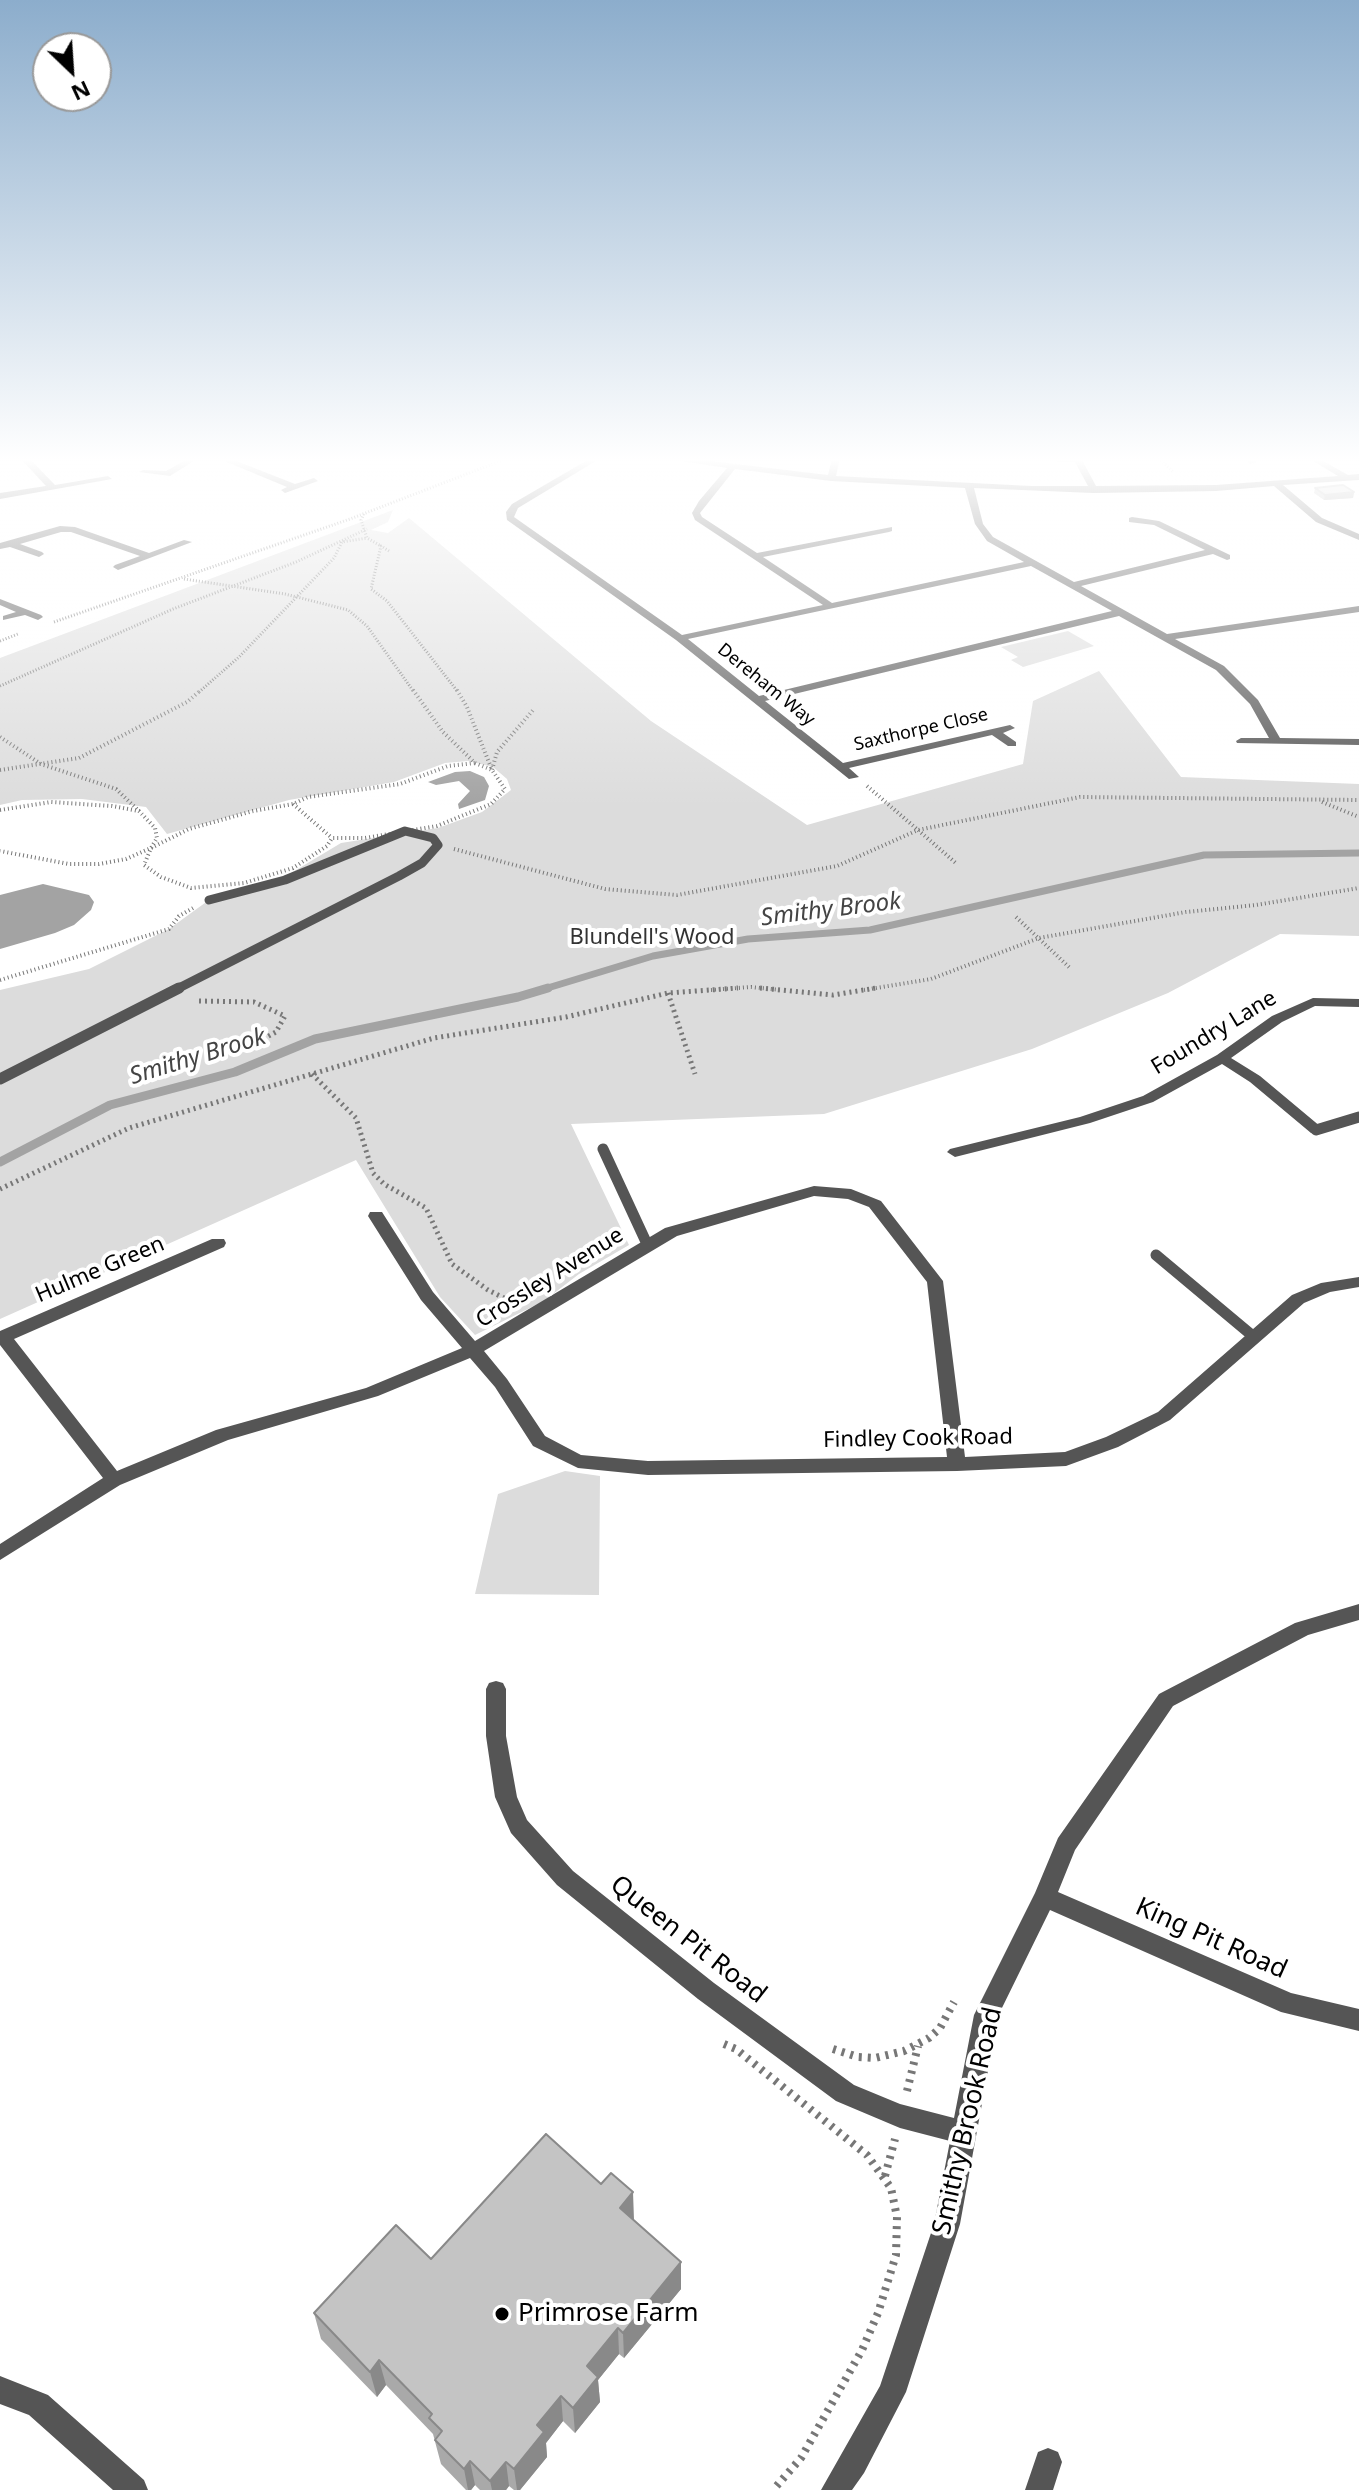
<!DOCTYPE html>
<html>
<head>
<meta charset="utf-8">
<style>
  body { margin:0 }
  #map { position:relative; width:1359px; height:2490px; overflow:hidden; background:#fff; font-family:"Noto Sans",sans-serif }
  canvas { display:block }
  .north { position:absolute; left:32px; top:32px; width:80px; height:80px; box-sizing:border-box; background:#fff; border:2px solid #999; border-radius:50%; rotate:155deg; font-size:22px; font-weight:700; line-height:32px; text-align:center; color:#000 }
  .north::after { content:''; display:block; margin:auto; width:28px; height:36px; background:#000; clip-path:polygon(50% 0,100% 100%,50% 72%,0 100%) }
</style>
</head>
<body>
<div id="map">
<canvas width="1359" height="2490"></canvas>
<div class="north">N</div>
</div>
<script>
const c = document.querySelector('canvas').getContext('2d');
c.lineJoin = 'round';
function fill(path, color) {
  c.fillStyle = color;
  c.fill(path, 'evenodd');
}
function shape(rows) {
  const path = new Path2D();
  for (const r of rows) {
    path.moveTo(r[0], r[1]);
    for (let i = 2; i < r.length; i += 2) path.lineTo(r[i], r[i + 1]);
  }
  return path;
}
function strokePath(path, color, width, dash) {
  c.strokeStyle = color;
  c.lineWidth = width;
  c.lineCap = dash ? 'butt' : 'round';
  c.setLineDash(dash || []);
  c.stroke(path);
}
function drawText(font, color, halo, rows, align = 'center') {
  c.font = font + ' "Noto Sans",sans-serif';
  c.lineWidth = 8;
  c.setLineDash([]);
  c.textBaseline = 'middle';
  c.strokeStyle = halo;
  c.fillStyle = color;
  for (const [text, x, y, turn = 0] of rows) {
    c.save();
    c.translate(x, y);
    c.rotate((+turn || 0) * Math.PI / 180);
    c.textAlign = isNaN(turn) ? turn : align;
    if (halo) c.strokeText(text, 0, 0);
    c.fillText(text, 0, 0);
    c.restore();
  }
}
const green = shape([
  [393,510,388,522,371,530,388,533,409,518,651,721,807,825,1023,764,1033,701,1099,671,1181,777,1359,784,1359,936,1280,934,1168,993,1032,1049,824,1114,571,1124,629,1245,579,1274,544,1301,475,1335,440,1297,356,1160,0,1319,0,990,89,969,169,929,209,900,276,882,341,843,438,828,482,812,511,790,507,779,493,767,468,761,445,763,394,782,289,800,167,834,146,807,82,799,22,800,0,805,0,658],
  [1068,631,1094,646,1023,667,1011,660,1018,657,1001,647],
  [565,1471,600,1476,599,1595,475,1594,498,1494]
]);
const water = shape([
  [470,771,484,777,489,786,485,800,459,809,458,804,470,791,459,781,436,785,428,782,455,772],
  [43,884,89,895,94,902,91,910,74,925,55,933,0,949,0,895]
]);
const streamFar1 = shape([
  [541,990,653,956,748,939,870,930,1204,855,1359,853]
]);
const stream = shape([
  [0,1162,110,1105,235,1072,315,1039,518,997,548,988]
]);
const pathFar3 = shape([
  [1159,458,1173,472],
  [364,514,361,520,367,538,381,546],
  [389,551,381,546,371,589,387,601,458,692],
  [184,579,285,594,348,610,367,626,414,692],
  [54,622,350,519,508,458],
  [0,641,18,634],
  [0,686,173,609,296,562,367,529],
  [199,692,239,657,334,558,342,542,367,538]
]);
const pathFar2 = shape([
  [413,690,443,732,474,762],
  [457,690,467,707,492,770,497,752,534,709],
  [0,737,41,764,116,789,138,810],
  [475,763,492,770,505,789,491,804,437,826,365,838,332,838,327,846,293,868,244,883,191,888,161,877,144,865,151,848,189,829,253,811,293,804,308,797,400,784,448,766,475,763],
  [0,770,79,758,187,702,201,690],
  [867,786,918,830,1080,797,1359,800],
  [1322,802,1359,817],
  [293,804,332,838],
  [0,810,51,802,112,806,139,811,155,828,157,838,151,848,126,859,99,864,69,864,0,851],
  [454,849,605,889,677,895,837,866,918,830,957,864],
  [1016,917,1070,968],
  [0,980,169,929,179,916,195,907],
  [711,990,751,987,781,990],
  [864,990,931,979,1039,938,1186,912,1256,905,1359,888]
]);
const pathFar1 = shape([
  [760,988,833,995,876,988],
  [668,993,695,1074],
  [199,1001,254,1002,285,1016,276,1032,243,1050],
  [312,1074,356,1118,373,1173,384,1184,426,1208,452,1264,488,1290,512,1302],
  [0,1189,129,1128,434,1038,566,1017,668,993,738,988]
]);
const path = shape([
  [724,2044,736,2049,867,2155,891,2188,897,2217,896,2255,878,2313,862,2350,801,2458,773,2490],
  [833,2049,858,2057,875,2058,904,2051,929,2038,940,2028,954,2002],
  [907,2091,918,2046],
  [885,2176,895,2139]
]);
const laneFar1 = shape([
  [175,990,399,876,422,863,438,845,433,838,405,831,285,880,209,900]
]);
const lane = shape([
  [0,1079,179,988],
  [1316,1130,1359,1117],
  [603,1149,647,1244],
  [1156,1255,1254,1337]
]);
const street = shape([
  [20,458,29,458,55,485,108,476,112,479,0,499,0,493,46,486,20,458],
  [189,458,199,458,170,476,139,472,143,470,166,471,189,458],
  [217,458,229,458,295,484,314,478,318,481,285,493,281,490,287,487,217,458],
  [591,458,601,458,518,508,514,517,682,635,823,605,695,520,692,513,699,501,727,468,660,458,686,458,828,475,832,458,840,458,836,476,1031,486,1088,486,1075,462,994,460,990,458,1081,458,1096,486,1216,485,1338,476,1308,458,1318,458,1348,475,1359,474,1359,480,1283,485,1322,518,1359,534,1359,540,1316,522,1274,486,1216,491,1094,493,974,488,983,524,993,537,1074,582,1205,550,1154,525,1129,522,1129,518,1132,517,1159,521,1230,555,1230,559,1227,560,1213,554,1081,586,1167,634,1359,606,1359,612,1175,639,1224,666,1258,700,1280,738,1359,739,1359,745,1237,743,1236,741,1241,738,1269,738,1250,704,1216,670,1119,616,765,701,843,763,1010,725,1015,728,1003,733,1016,742,1016,746,1008,746,992,735,849,768,859,777,849,779,676,640,507,520,506,512,512,504,591,458],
  [735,469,831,481,965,488,975,524,987,541,1024,562,832,603,763,557,889,532,892,531,892,527,757,553,702,517,700,513,735,469],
  [1031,566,1112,611,759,696,688,639,1031,566],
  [1244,458,1253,458,1257,462,1250,464,1244,458],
  [60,526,75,527,149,553,184,540,192,542,118,570,113,567,115,565,140,556,71,532,61,532,20,544,42,552,44,554,39,557,10,547,0,549,0,543,60,526],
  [0,599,41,615,43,617,38,620,25,615,3,620,3,616,16,612,0,605,0,599],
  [1313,998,1359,999,1359,1007,1315,1006,1282,1022,1231,1058,1260,1076,1321,1127,1323,1130,1321,1133,1311,1133,1250,1082,1222,1064,1153,1102,1090,1123,955,1157,947,1152,950,1149,1080,1117,1143,1096,1217,1055,1272,1016,1313,998],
  [814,1186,851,1189,881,1201,943,1281,965,1457,1065,1452,1106,1437,1158,1412,1292,1295,1321,1283,1359,1277,1359,1287,1330,1292,1304,1303,1170,1420,1118,1447,1066,1466,957,1471,648,1475,578,1468,533,1446,495,1387,470,1358,378,1396,228,1440,120,1485,0,1560,0,1544,103,1478,0,1345,0,1331,212,1239,224,1239,226,1243,224,1247,14,1339,117,1471,216,1430,366,1388,462,1348,421,1300,368,1216,370,1212,382,1212,433,1292,475,1341,665,1228,814,1186],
  [814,1196,848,1199,869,1207,927,1282,947,1457,648,1461,581,1455,545,1436,507,1379,484,1351,677,1236,814,1196],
  [1359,1604,1359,1620,1308,1635,1173,1706,1075,1850,1058,1892,1291,1993,1359,2009,1359,2031,1281,2012,1050,1910,998,2016,960,2224,906,2392,864,2473,852,2490,821,2490,880,2386,934,2224,950,2141,900,2128,836,2101,698,1999,557,1885,511,1833,495,1797,486,1736,486,1689,489,1683,496,1681,503,1683,506,1689,506,1736,517,1797,527,1820,573,1871,714,1983,854,2085,900,2104,954,2118,974,2015,1035,1893,1058,1838,1159,1694,1295,1623,1359,1604],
  [0,2376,48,2395,144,2480,148,2490,113,2490,29,2415,0,2404,0,2376],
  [1048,2448,1058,2452,1062,2462,1053,2490,1025,2490,1038,2452,1048,2448]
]);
const wall = shape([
  [1315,488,1354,492,1353,498,1324,500,1314,493],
  [633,2192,633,2220,681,2289,624,2358,619,2354,598,2380,600,2402,575,2433,563,2421,546,2443,547,2457,520,2490,514,2490,509,2486,506,2490,480,2490,475,2485,471,2490,466,2490,441,2464,433,2434,386,2385,377,2397,321,2339,314,2313,431,2259]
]);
const shadedWall = shape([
  [1354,492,1353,498,1324,500,1325,495],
  [633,2192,634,2220,621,2235,620,2208],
  [681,2262,681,2289,624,2358,623,2333],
  [618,2328,619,2354,598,2380,600,2402,575,2433,573,2408,587,2366],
  [379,2360,386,2385,377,2397,370,2372],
  [561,2396,563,2421,546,2443,547,2457,520,2490,517,2490,514,2469,537,2425],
  [470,2461,475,2485,471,2490,468,2490,464,2469],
  [506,2462,509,2486,506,2490,492,2490,490,2481]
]);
const building = shape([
  [1343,485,1354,492,1325,495,1315,488,1343,485],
  [546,2134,601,2184,611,2173,633,2192,620,2208,681,2262,623,2333,618,2328,587,2366,598,2377,573,2408,561,2396,537,2425,544,2432,514,2469,506,2462,490,2481,470,2461,464,2469,435,2440,442,2431,429,2418,432,2414,379,2360,370,2372,314,2313,396,2225,431,2259,546,2134]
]);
const markers = [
  [502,2314,8,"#000"]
];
const farStreetnames = [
  ["Dereham Way",766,685,39],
  ["Saxthorpe Close",921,730,-13]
];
const parkNames = [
  ["Blundell's Wood",652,938]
];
const streetNames = [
  ["Foundry Lane",1214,1033,-31],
  ["Hulme Green",100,1270,-23],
  ["Crossley Avenue",550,1278,-32],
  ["Findley Cook Road",918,1439,-1]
];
const waterNames = [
  ["Smithy Brook",831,910,-7],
  ["Smithy Brook",198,1057,-17]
];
const nearStreetnames = [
  ["King Pit Road",1211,1939,24],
  ["Queen Pit Road",688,1940,38],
  ["Smithy Brook Road",968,2121,-77]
];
const nearPoinames = [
  ["Primrose Farm",518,2314]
];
fill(green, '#dcdcdc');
fill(water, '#a3a3a3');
strokePath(streamFar1, '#a3a3a3', 7);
strokePath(stream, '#a3a3a3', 9);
strokePath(pathFar3, '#777', 3, [1, 2]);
strokePath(pathFar2, '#777', 4, [1, 3]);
strokePath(pathFar1, '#777', 5, [2, 4]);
strokePath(path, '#777', 8, [3, 6]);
strokePath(laneFar1, '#555', 9);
strokePath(lane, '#555', 11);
fill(street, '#555');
fill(wall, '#a9a9a9');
fill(shadedWall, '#898989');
fill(building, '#c4c4c4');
strokePath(building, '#898989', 2);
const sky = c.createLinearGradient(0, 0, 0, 807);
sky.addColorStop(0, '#8cadcc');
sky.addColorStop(0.57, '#fff');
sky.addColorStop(1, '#ffffff00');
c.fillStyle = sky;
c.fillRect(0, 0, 1359, 807);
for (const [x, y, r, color] of markers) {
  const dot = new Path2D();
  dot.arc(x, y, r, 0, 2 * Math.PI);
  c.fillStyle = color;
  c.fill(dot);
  strokePath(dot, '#fff', 3);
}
drawText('18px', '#000', '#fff', farStreetnames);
drawText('22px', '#333', '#fff', parkNames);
drawText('22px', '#000', '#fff', streetNames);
drawText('italic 24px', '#444', '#fff', waterNames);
drawText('26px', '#000', '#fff', nearStreetnames);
drawText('26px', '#000', '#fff', nearPoinames, 'left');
</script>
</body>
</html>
